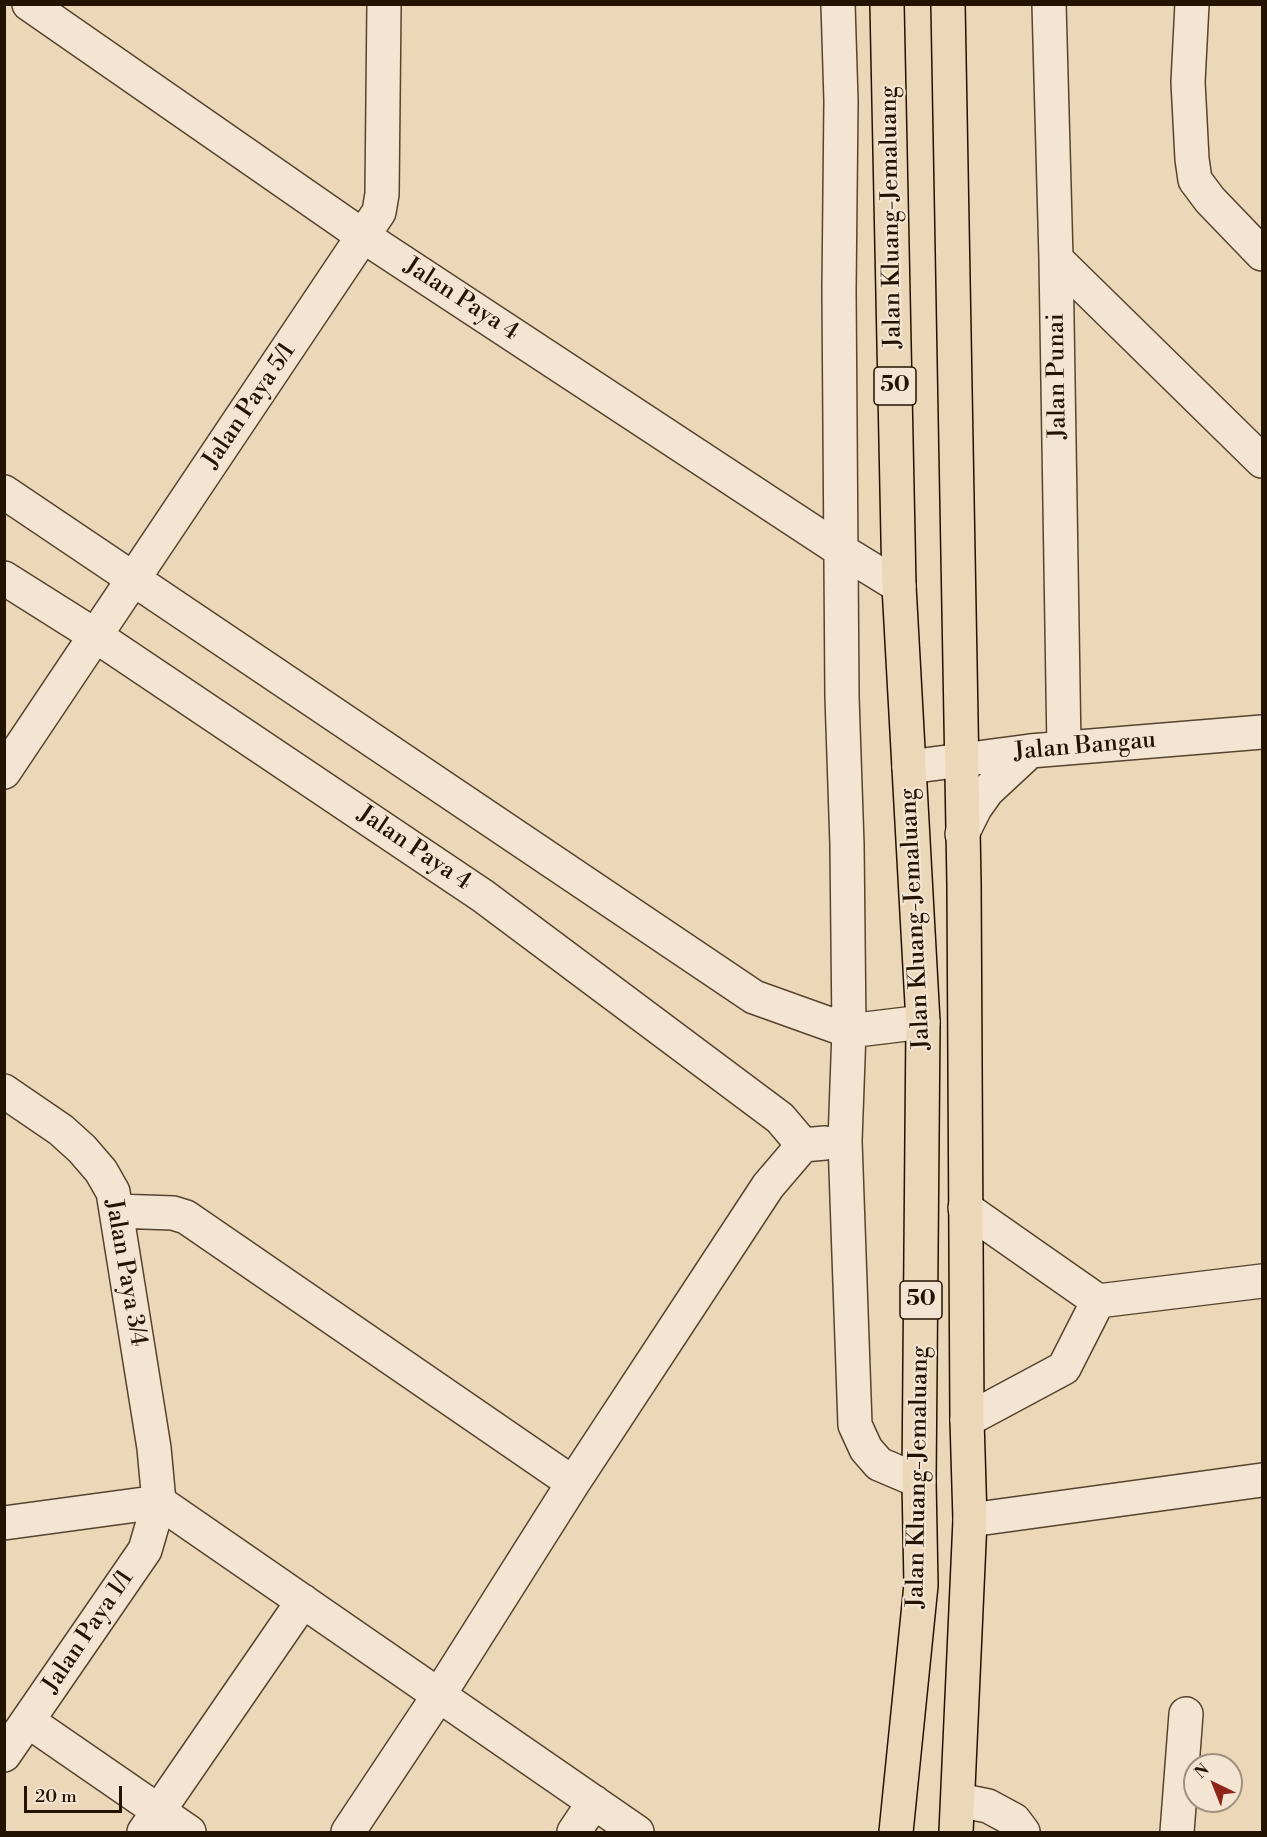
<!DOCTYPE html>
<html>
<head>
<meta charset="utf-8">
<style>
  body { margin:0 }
  #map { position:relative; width:1267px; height:1837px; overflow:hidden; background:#edd7b9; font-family:"Libre Bodoni",serif }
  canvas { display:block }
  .frame { position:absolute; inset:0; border:6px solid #241300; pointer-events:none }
  .north { position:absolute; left:1183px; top:1753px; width:60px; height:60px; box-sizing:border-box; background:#f3e5d2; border:2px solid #a0917e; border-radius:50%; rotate:317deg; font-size:16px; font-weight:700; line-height:24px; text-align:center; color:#241300 }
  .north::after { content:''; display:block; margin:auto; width:21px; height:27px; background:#8f2418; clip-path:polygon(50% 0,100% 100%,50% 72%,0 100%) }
  .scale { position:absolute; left:24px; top:1786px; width:98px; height:27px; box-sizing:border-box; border:3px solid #241300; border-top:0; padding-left:8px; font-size:18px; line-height:21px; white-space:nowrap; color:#241300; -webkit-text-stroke:4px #f3e5d2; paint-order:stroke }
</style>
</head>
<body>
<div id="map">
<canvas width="1267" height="1837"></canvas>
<div class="frame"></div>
<div class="north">N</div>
<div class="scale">20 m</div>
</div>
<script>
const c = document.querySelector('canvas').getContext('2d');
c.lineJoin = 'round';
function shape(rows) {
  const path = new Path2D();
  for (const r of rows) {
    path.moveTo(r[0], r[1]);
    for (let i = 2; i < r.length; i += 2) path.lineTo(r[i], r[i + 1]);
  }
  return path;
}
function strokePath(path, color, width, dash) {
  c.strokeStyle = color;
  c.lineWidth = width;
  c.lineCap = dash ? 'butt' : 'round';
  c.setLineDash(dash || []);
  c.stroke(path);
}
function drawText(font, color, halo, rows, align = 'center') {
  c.font = font + ' "Libre Bodoni",serif';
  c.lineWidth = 4.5;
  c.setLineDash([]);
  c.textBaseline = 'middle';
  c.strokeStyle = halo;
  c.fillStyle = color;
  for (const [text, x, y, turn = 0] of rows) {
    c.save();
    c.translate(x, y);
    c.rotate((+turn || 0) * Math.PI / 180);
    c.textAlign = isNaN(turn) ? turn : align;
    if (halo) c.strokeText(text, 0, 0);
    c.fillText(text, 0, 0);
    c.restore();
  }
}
const minor = shape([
  [29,4,363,236,842,551,899,586],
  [838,4,841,101,839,290,842,697,847,845,849,1031,845,1141,855,1425,866,1449,879,1464,919,1481],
  [1049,4,1056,259,1064,748],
  [1192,4,1188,82,1192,159,1195,180,1210,200,1262,254],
  [1056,259,1262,461],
  [4,492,754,997,849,1031,923,1022],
  [4,578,96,636,483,896,780,1118,803,1145],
  [909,767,1030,751,1262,732],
  [4,772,379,212,382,194,384,4],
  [962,834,975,808,987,791,1030,751],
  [4,1091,61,1130,82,1149,101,1171,113,1192,154,1448,159,1502,145,1550,4,1755],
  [965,1208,1098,1301,1064,1368,967,1420],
  [116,1211,173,1213,186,1217,573,1483],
  [1098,1301,1262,1281],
  [159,1502,637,1832],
  [970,1520,1262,1480],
  [4,1523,159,1502],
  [28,1721,189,1832],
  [958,1800,988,1806,1014,1820,1023,1832],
  [144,1832,303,1601],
  [348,1832,439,1695,573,1483,768,1186,803,1145,825,1143],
  [574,1832,594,1802],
  [1177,1832,1186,1714]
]);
const highway = shape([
  [887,4,899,586,923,1022,919,1481,921,1585,896,1832],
  [948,4,964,884,967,1420,970,1520,956,1832]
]);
const shields = [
  [895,386,42],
  [921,1300,42]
];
const shieldNames = [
  ["50",895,386],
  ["50",921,1300]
];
const streetNames = [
  ["Jalan Kluang-Jemaluang",892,217,-91],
  ["Jalan Paya 4",461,300,33],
  ["Jalan Punai",1058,376,-91],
  ["Jalan Paya 5/1",250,406,-56],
  ["Jalan Bangau",1085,747,-5],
  ["Jalan Paya 4",414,849,34],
  ["Jalan Kluang-Jemaluang",916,919,-93],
  ["Jalan Paya 3/4",125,1273,80],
  ["Jalan Kluang-Jemaluang",919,1477,-89],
  ["Jalan Paya 1/1",89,1632,-56]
];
strokePath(minor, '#56442e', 36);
strokePath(highway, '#241300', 36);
strokePath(minor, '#f3e5d2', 33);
strokePath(highway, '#edd7b9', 33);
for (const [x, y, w] of shields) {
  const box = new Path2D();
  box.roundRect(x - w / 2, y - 19, w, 38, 4.5);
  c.fillStyle = '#f3e5d2';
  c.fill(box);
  strokePath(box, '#241300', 1.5);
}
drawText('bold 22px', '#241300', null, shieldNames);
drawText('24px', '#241300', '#f3e5d2', streetNames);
</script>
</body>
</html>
